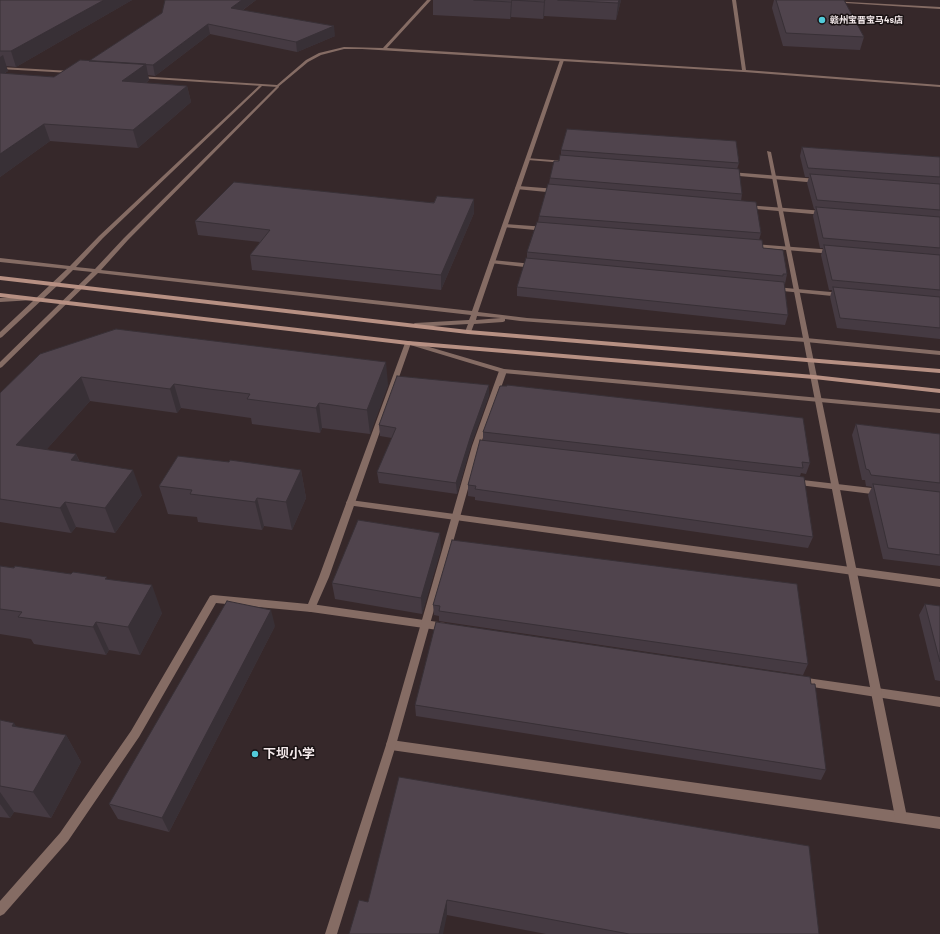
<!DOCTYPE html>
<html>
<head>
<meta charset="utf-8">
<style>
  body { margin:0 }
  canvas { display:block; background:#36282a }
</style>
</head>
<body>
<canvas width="940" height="934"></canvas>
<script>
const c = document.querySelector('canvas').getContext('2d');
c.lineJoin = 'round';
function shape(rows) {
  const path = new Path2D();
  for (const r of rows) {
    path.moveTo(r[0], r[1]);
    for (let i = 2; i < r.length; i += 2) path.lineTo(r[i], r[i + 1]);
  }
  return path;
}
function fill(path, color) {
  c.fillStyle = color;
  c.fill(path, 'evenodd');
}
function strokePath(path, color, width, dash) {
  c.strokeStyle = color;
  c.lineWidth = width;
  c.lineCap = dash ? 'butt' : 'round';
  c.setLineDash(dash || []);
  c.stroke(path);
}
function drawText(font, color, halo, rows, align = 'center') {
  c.font = font + ' Barlow,"Noto Sans SC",sans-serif';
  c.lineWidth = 3;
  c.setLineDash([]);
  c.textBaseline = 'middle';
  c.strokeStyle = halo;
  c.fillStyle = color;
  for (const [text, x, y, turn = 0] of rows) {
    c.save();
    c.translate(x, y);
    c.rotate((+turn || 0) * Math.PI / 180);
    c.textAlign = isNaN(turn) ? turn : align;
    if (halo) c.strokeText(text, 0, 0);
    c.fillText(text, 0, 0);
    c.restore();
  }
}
const service = shape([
  [526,158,565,161,567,162,565,163,528,160,526,159,526,158],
  [730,172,818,179,821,181,818,183,728,175,727,174,730,172],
  [518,186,557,189,560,191,557,193,516,189,515,188,518,186],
  [746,205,824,211,827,213,824,215,744,208,743,207,746,205],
  [505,224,546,227,549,229,546,231,503,227,503,225,505,224],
  [753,244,833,250,836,252,833,254,751,247,750,246,753,244],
  [492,260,533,264,536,266,533,268,490,263,489,262,492,260],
  [775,287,842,293,845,295,842,297,773,290,772,289,775,287],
  [794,479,880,489,884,492,880,495,791,484,790,482,791,480,794,479],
  [350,500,940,579,940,587,347,505,346,503,347,501,350,500],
  [311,604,445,623,448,624,450,627,448,630,445,631,311,612,308,611,306,608,308,605,311,604],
  [800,677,940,697,940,707,800,685,796,684,795,681,796,678,800,677],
  [391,740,940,817,940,829,391,750,387,748,386,745,387,742,391,740]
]);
const minor = shape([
  [427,0,431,0,387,48,742,70,732,0,736,0,746,70,940,85,940,87,744,72,362,49,344,49,321,55,308,62,278,87,138,78,136,77,138,76,277,85,306,60,319,53,344,47,383,48,427,0],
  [812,0,940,7,940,9,814,1,812,0],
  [0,67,71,71,73,72,71,73,0,69,0,67],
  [767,151,771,152,907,817,905,821,901,823,897,821,895,817,767,151],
  [408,341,411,343,329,577,314,611,311,612,216,603,139,737,68,841,4,914,0,916,0,901,60,833,131,731,210,596,213,595,308,604,319,577,405,343,408,341],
  [503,369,507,371,480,446,396,745,337,934,325,934,386,745,472,446,499,371,503,369]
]);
const tertiary = shape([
  [562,59,564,60,478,312,527,318,806,338,940,351,940,355,806,342,520,321,505,319,505,321,503,322,474,324,471,332,468,334,465,332,468,324,415,327,412,325,415,323,469,320,471,315,98,273,2,367,0,368,0,362,92,272,73,270,58,285,2,337,0,338,0,332,67,269,0,262,0,258,70,266,99,236,261,84,262,86,103,238,76,267,95,269,124,238,278,85,279,87,128,240,101,270,472,311,560,60,562,59],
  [477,316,501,318,476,320,477,316],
  [31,297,33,298,33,300,0,302,0,298,31,297],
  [409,341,504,369,940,409,940,413,503,373,407,344,406,343,409,341]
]);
const secondary = shape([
  [0,276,468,330,940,369,940,373,468,334,0,280,0,276],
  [0,293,408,341,814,375,940,389,940,393,814,379,408,345,0,297,0,293]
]);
const wall = shape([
  [0,0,132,0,16,67,6,66,8,71,4,74,54,77,89,61,183,0,256,0,243,10,335,36,297,52,210,34,155,76,148,75,149,80,146,83,187,86,191,102,138,148,50,141,0,177],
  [433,0,621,0,616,20,544,16,543,19,511,17,510,19,433,15],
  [774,0,844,0,864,37,860,50,783,46,772,8],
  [802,147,940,157,940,339,837,328,830,297,832,290,829,290,821,255,823,248,820,248,813,216,815,209,814,209,807,183,809,177,805,177,800,156],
  [561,150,739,163,737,169,742,194,741,201,761,233,759,240,763,248,787,274,785,284,784,284,788,315,785,325,517,296,517,287,527,258,527,252,538,222,539,216,549,184,550,178,561,155],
  [474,199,474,213,441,290,252,270,250,255,260,242,198,235,195,221],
  [40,354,388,385,370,434,322,428,320,433,252,424,251,418,181,408,177,413,90,401,46,450,76,454,80,462,142,495,115,533,76,527,71,533,0,522,0,393],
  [489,395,471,445,457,494,379,483,377,472,392,438,380,436,379,425],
  [856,424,940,434,940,566,883,559,868,495,872,487,866,486,865,480,862,480,852,435],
  [483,432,810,463,806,474,801,473,800,476,813,537,808,548,475,500,475,497,468,496,468,485,483,440],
  [301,470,306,498,292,530,264,526,262,530,198,522,197,517,168,514,159,486],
  [441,549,422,614,335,599,332,583],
  [0,566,108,579,162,613,140,655,109,650,106,655,34,644,31,639,0,634],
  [925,604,940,606,940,681,935,680,919,615],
  [433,605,808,664,803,675,439,621,439,616,434,615],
  [275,626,169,832,118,819,109,804],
  [415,705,826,770,821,780,416,716],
  [0,720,17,727,66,735,81,762,51,818,14,812,10,818,0,817],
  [399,777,819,934,546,934,447,915]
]);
const shadedWall = shape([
  [104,0,132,0,16,67,11,51],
  [242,0,256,0,233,17,231,8],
  [512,0,511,17,510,19,511,2],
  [545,0,544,16,543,19,544,2],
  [619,0,621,0,616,20,618,3],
  [208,24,210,34,155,76,153,65],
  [334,26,335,36,297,52,296,42],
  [3,55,8,71,0,76,0,57],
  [146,64,149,80,126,98,122,81],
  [187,86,191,102,138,148,133,130],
  [44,124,50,141,0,177,0,154],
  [474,199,474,213,441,290,441,275],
  [386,362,388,385,370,434,367,410],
  [81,377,90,401,28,470,16,445],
  [174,384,181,408,177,413,170,389],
  [489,385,489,395,471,445,457,494,456,483,471,435],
  [319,403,322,428,320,433,316,408],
  [76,454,86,479,71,460],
  [133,470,142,495,115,533,105,508],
  [301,470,306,498,292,530,286,502],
  [257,498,264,526,262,530,255,502],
  [65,502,76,527,71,533,60,508],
  [440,533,441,549,422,614,421,598],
  [152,585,162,613,140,655,128,627],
  [271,610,275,626,169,832,162,818],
  [96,622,109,650,106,655,93,627],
  [14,723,31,750,12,726],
  [66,735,81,762,51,818,33,792],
  [0,792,14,812,10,818,0,804],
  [447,900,447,915,443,934,439,934]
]);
const building = shape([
  [0,0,104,0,11,51,0,51,0,0],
  [165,0,242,0,231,8,334,26,296,42,208,24,153,65,89,61,162,13,165,0],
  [474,0,545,0,544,2,512,0,511,2,474,0],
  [558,0,619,0,618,3,558,0],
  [776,0,844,0,864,37,786,33,776,0],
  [80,60,146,64,122,81,187,86,133,130,44,124,0,154,0,73,54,77,80,60],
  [567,129,736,141,739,163,561,150,567,129],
  [802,147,940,157,940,177,808,168,802,147],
  [560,155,739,169,742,194,550,178,554,161,559,161,560,155],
  [810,174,940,184,940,210,817,200,810,174],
  [234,182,434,203,437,196,474,199,441,275,250,255,270,230,195,221,234,182],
  [548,184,756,202,761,233,539,216,548,184],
  [816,207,940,217,940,248,823,238,816,207],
  [537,222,762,240,763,248,783,250,787,274,783,274,783,276,527,252,537,222],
  [824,245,940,255,940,290,832,280,824,245],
  [526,258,784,282,788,315,517,287,526,258],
  [833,287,940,297,940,328,840,318,833,287],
  [116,329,386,362,367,410,319,403,316,408,247,399,250,394,209,389,174,384,170,389,81,377,16,445,76,454,71,460,133,470,105,508,65,502,60,508,0,499,0,393,40,354,116,329],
  [397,376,489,385,471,435,456,483,377,472,396,428,379,425,397,376],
  [507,385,803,418,810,463,802,462,803,468,483,432,500,386,507,386,507,385],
  [856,424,940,434,940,483,871,475,869,470,866,469,856,424],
  [480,440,804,477,813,537,475,489,476,486,468,485,480,440],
  [178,456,229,462,230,460,301,470,286,502,257,498,255,502,190,494,192,490,159,486,178,456],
  [873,484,940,492,940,555,888,548,873,484],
  [358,520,440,533,421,598,332,583,358,520],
  [452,540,797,584,808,664,439,611,440,606,433,605,452,540],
  [0,566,14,568,15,566,71,574,73,572,107,577,105,579,152,585,128,627,96,622,93,627,18,617,22,612,0,609,0,566],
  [227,601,271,610,162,818,109,804,227,601],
  [925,604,940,606,940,662,925,604],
  [436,622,810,677,811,684,815,684,826,770,415,705,436,622],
  [0,720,14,723,12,726,66,735,33,792,0,786,0,720],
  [399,777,809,846,819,934,629,934,447,900,439,934,349,934,359,900,368,902,399,777]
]);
const markers = [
  [822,20,4,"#52cbda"],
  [255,754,4,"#52cbda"]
];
const farPoinames = [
  ["赣州宝晋宝马4s店",830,20]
];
const nearPoinames = [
  ["下坝小学",263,754]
];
fill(service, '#856c64');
fill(minor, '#856c64');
fill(tertiary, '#856c64');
fill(secondary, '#b79083');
fill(wall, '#453a42');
fill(shadedWall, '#383036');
fill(building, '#50444d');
strokePath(building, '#383036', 1);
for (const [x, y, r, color] of markers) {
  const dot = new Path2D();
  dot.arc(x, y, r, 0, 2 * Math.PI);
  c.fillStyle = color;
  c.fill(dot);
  strokePath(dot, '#191213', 1.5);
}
drawText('bold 9px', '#f4eaeb', '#191213', farPoinames, 'left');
drawText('bold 13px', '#f4eaeb', '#191213', nearPoinames, 'left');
</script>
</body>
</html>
